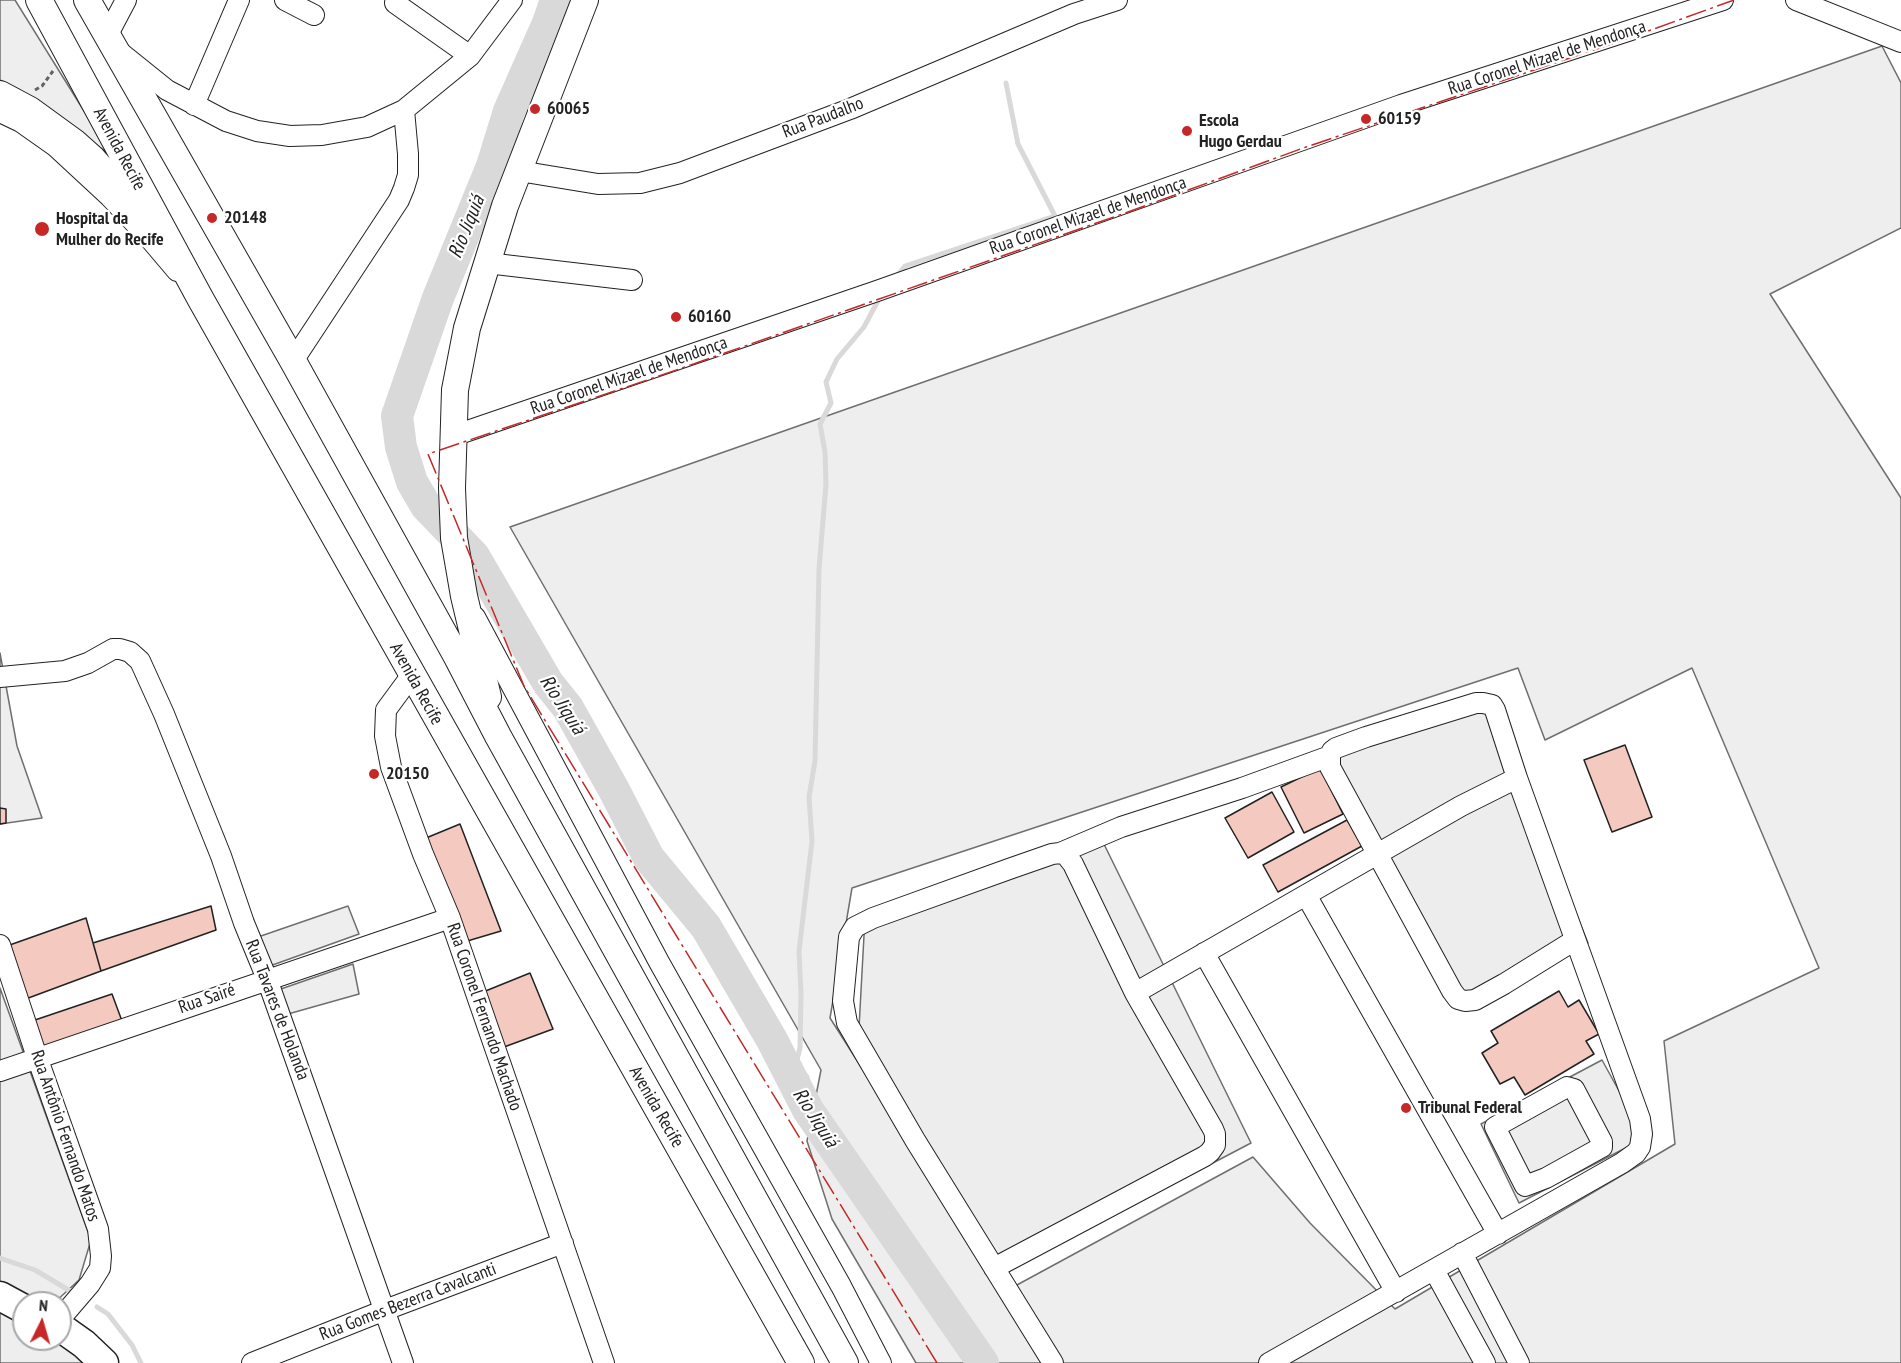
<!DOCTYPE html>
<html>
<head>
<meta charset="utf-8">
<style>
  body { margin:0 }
  #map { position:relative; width:1901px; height:1363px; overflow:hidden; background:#fff; font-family:"PT Sans Narrow",sans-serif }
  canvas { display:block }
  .north { position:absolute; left:12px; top:1291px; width:60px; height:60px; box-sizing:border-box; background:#fff; border:2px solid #a7a7a7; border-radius:50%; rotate:5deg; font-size:16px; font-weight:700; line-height:24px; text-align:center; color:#222 }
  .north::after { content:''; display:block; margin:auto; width:21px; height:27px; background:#c62828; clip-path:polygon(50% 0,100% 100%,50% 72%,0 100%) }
</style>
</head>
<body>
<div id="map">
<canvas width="1901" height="1363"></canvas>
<div class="north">N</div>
</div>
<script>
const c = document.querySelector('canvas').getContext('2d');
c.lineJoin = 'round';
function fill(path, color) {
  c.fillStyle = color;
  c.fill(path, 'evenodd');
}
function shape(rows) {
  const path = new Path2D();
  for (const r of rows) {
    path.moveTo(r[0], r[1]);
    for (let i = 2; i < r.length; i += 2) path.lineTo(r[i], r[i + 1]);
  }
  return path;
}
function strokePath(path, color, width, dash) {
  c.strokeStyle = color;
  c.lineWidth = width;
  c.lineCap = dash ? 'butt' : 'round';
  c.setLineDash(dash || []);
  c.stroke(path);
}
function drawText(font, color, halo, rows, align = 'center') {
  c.font = font + ' "PT Sans Narrow",sans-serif';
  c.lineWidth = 4.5;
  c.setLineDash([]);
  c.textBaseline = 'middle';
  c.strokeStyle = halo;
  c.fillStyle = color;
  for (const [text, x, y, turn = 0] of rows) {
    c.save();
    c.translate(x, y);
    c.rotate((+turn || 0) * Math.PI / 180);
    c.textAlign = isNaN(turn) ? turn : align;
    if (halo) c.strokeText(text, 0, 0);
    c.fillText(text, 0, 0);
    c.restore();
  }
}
const green = shape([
  [0,0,15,0,112,156,20,90,0,80,0,0],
  [1882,46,1901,83,1901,228,1770,294,1901,498,1901,1363,916,1363,832,1219,807,1141,821,1070,510,527,1882,46],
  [1518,668,1545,740,1692,668,1819,968,1664,1041,1675,1144,1395,1309,1310,1223,1253,1157,1004,1292,830,1018,852,888,1518,668],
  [0,653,17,746,42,818,0,824,0,653],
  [348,906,359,934,267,967,258,937,348,906],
  [353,964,359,994,288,1014,278,990,353,964],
  [0,988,91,1240,79,1280,54,1303,0,1286,0,988],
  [0,1297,24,1323,24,1339,60,1339,101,1363,0,1363,0,1297]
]);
const parking = shape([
  [1490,700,1588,943,1457,1002,1326,754,1490,700],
  [1099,834,1251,1143,1001,1274,859,1028,865,917,1099,834],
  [1602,1060,1645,1138,1519,1203,1481,1124,1602,1060]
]);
const stream = shape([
  [897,276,905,266,1055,216,1018,144,1006,83],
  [808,1110,807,1077,796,1063,800,1048,801,994,799,951,812,841,809,797,815,761,819,569,826,484,825,452,820,424,831,403,826,382,837,359,864,327,880,297],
  [0,1258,35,1270,72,1292],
  [97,1307,108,1314,132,1345,141,1363]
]);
const river = shape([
  [556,0,548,23,509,111,492,166,438,298,397,416,401,447,412,482,426,506,474,556,548,683,568,708,614,790,649,858,706,927,772,1040,808,1110,983,1363]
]);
const building = shape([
  [1625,745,1652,817,1612,832,1584,760,1625,745],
  [1320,768,1343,814,1304,833,1281,787,1320,768],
  [1272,792,1294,832,1248,858,1225,818,1272,792],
  [0,808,6,809,6,823,0,824,0,808],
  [1347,820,1362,846,1278,892,1263,865,1347,820],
  [460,824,501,931,464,942,426,838,460,824],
  [211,906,216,930,101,971,93,943,211,906],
  [86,918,101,971,23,1000,4,947,86,918],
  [530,973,553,1029,504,1047,483,992,530,973],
  [1559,991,1568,1007,1579,1000,1599,1034,1586,1041,1594,1054,1525,1095,1514,1077,1500,1084,1482,1053,1498,1043,1491,1031,1559,991],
  [112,994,122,1021,42,1051,32,1021,112,994]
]);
const path = shape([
  [35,90,42,86,53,71]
]);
const minor = shape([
  [285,0,314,15],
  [1796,0,1901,42],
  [395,3,470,56],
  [107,36,126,0],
  [121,53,167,90,226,121,257,131,290,136,322,135,367,127,404,110,470,56,512,0],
  [194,105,239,0],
  [0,112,21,122,55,146,110,197,149,238,177,271],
  [519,171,598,184,640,183,680,173,850,109,1074,14,1117,0],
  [487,263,632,280],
  [293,361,399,200,404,188,408,175,408,154,404,110],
  [453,436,877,291,1401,105,1723,0],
  [475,617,659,962,841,1286,881,1363],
  [411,676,386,710,385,736,391,767,423,854,450,918,604,1363],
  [0,677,65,671,88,663,113,649,120,649,130,652,140,661,164,714,221,856,244,923,267,979,403,1363],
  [1517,778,1495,710,1492,705,1483,703,1476,703,1366,737,1336,748,1332,751,1330,756,1330,767,1452,991,1458,999,1465,1001,1475,1000,1504,984,1575,940],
  [1060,853,1121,827,1242,788,1330,756],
  [1306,895,1498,1234],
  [0,945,37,1057,98,1229,101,1256,100,1268,90,1284,60,1319],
  [1204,953,1396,1292],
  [1135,993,1461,806,1517,778,1640,1119,1642,1134,1640,1147,1636,1153,1622,1163,1269,1363],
  [0,1071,450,918],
  [1567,1087,1574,1089,1602,1142,1602,1147,1546,1178,1525,1186,1495,1127,1567,1087],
  [1462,1253,1519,1363],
  [994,1268,1205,1156,1210,1152,1215,1145,1215,1134,1213,1129,1135,993,1073,864,1066,855,1060,853,1052,854,1009,869,873,918,855,927,849,937,843,1001,847,1023,915,1140,1053,1363],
  [1434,1270,1485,1363],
  [252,1363,385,1310,563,1243]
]);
const major = shape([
  [39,0,200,298,801,1363],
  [87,0,293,361,457,657,498,736,845,1363],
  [0,94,30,110,74,142,93,159,142,215],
  [488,697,464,596,454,538,452,488,455,390,467,328,505,206,585,0]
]);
const highway = shape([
  [0,1296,24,1309],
  [60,1327,84,1344,104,1363]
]);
const power = shape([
  [937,1363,524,686,428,454,659,376,1128,212,1306,147,1629,38,1734,0]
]);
const markers = [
  [535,109,6,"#c62828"],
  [1366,119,6,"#c62828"],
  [1187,131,6,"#c62828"],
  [212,218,6,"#c62828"],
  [42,229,8,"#c62828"],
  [676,317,6,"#c62828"],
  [374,774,6,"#c62828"],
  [1406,1108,6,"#c62828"]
];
const streetNames = [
  ["Rua Coronel Mizael de Mendonça",1547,58,-18],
  ["Rua Paudalho",823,118,-21],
  ["Avenida Recife",119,149,62],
  ["Rua Coronel Mizael de Mendonça",1088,216,-19],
  ["Rua Coronel Mizael de Mendonça",629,376,-19],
  ["Avenida Recife",416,684,61],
  ["Rua Sairé",207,999,-19],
  ["Rua Tavares de Holanda",277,1010,69],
  ["Rua Coronel Fernando Machado",484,1017,71],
  ["Avenida Recife",656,1107,60],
  ["Rua Antônio Fernando Matos",65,1136,71],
  ["Rua Gomes Bezerra Cavalcanti",408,1302,-21]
];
const poiNames = [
  ["60065",547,109],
  ["60159",1378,119],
  ["Escola",1199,121],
  ["Hugo Gerdau",1199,142],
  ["20148",224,218],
  ["Hospital da",56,219],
  ["Mulher do Recife",56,240],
  ["60160",688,317],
  ["20150",386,774],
  ["Tribunal Federal",1418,1108]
];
const waterNames = [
  ["Rio Jiquiá",467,227,-68],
  ["Rio Jiquiá",562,705,57],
  ["Rio Jiquiá",815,1118,57]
];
fill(green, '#eee');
strokePath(green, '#6f6f6f', 1.5);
fill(parking, '#ededed');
strokePath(parking, '#6f6f6f', 1.5);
strokePath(stream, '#d9d9d9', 5);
strokePath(river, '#d9d9d9', 32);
fill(building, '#f3c9c0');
strokePath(building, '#222', 1.5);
strokePath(minor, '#222', 22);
strokePath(major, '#222', 28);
strokePath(highway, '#222', 31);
strokePath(path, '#646464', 3, [4.5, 3]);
strokePath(minor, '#fff', 20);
strokePath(major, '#fff', 26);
strokePath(highway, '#fff', 28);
strokePath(power, '#c62828', 1.5, [21, 4.5, 3, 4.5]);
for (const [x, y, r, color] of markers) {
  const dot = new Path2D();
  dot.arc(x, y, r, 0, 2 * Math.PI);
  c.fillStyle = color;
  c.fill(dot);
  strokePath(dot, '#fff', 2);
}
drawText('18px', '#222', '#fff', streetNames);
drawText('bold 18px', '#222', '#fff', poiNames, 'left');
drawText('italic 20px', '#222', '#fff', waterNames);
</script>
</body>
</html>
